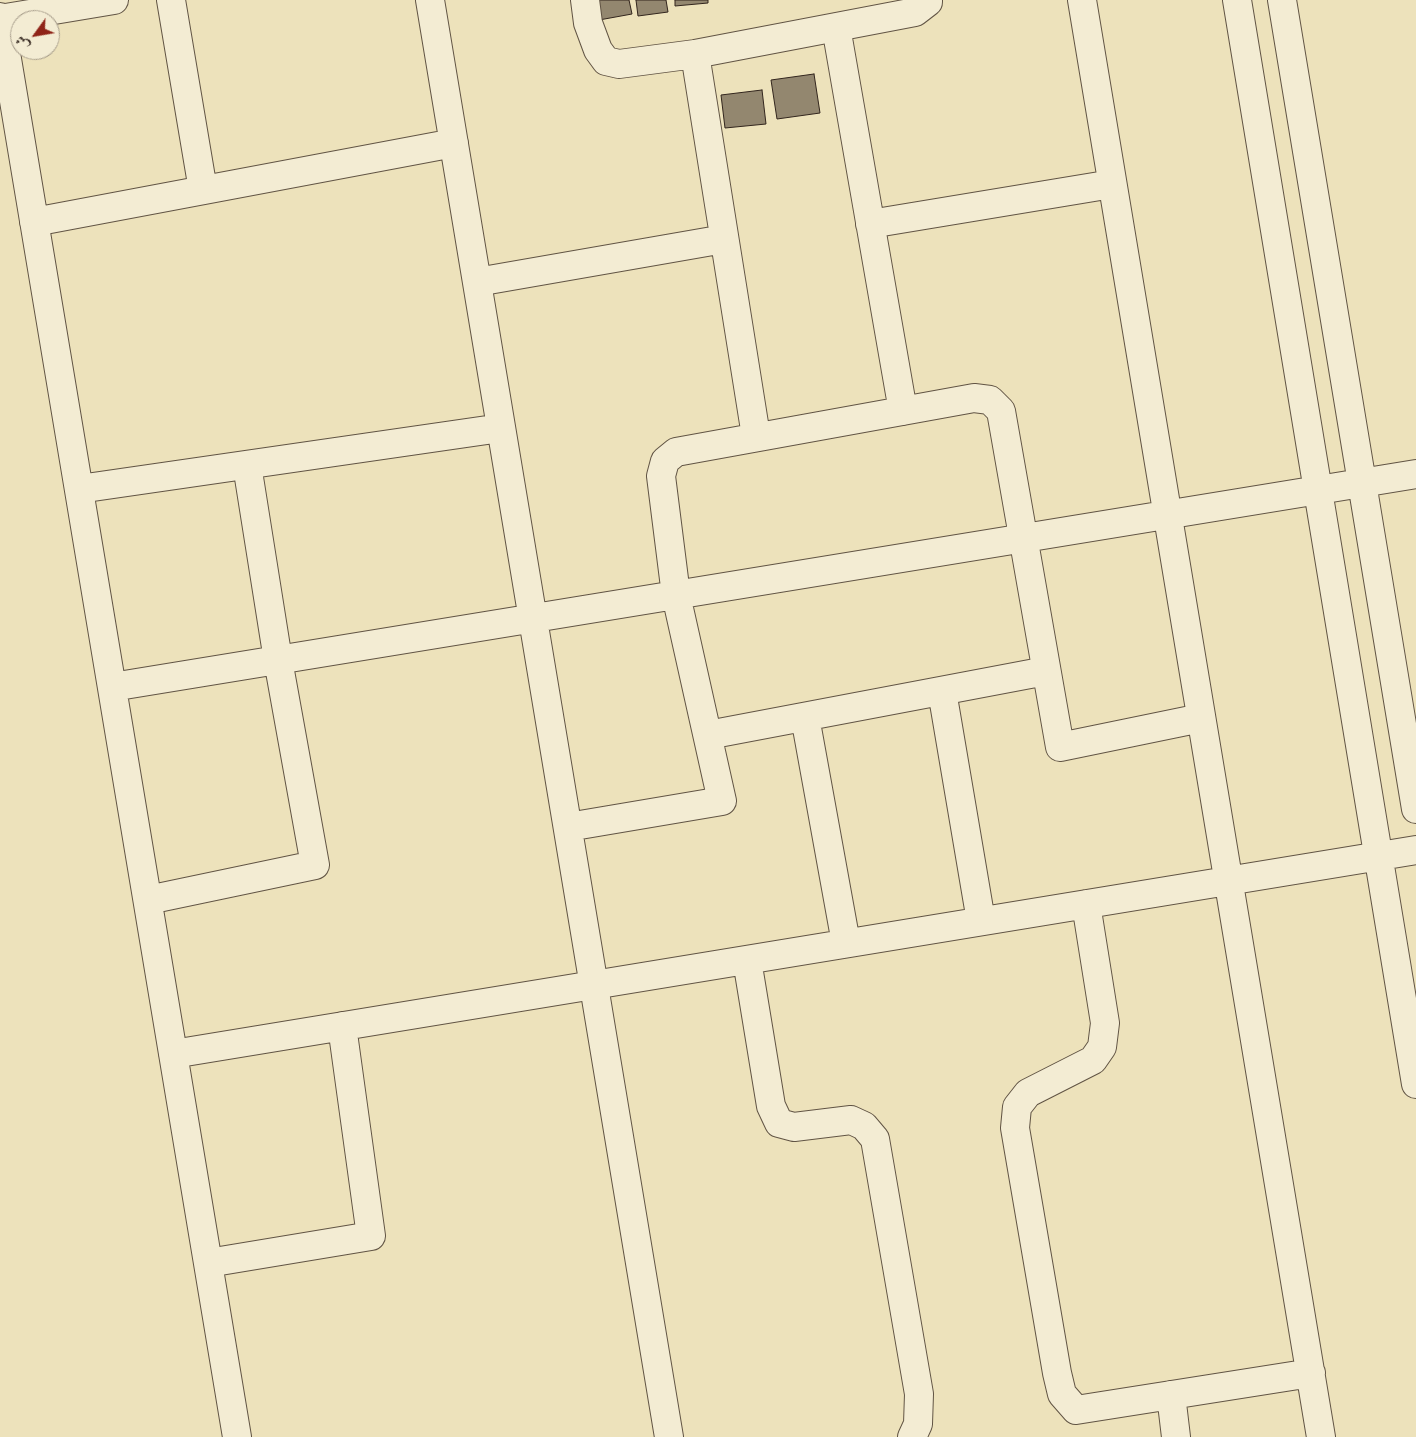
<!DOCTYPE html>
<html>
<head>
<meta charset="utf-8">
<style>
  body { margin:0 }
  #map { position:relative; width:1416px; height:1437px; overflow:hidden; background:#ede2bb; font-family:"IM FELL DW Pica",Amiri,serif }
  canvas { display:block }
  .north { position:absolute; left:10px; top:10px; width:50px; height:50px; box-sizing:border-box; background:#f3ecd3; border:1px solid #a69c8a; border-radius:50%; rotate:238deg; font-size:14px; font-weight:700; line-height:20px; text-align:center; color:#32251d }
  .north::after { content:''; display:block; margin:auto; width:18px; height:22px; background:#8f2418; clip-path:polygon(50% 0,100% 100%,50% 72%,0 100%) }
</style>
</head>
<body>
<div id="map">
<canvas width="1416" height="1437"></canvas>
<div class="north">ش</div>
</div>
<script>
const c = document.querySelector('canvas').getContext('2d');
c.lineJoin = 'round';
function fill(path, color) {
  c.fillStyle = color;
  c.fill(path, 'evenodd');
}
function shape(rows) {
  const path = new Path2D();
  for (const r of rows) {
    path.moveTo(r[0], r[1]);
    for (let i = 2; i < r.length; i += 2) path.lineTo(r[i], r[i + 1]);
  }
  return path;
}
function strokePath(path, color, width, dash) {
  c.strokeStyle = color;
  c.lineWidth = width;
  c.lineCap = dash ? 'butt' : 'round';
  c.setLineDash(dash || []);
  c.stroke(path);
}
const building = shape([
  [596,0,629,0,632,14,599,20,596,0],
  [636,0,666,0,668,12,638,16,636,0],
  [675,0,708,0,708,3,675,6,675,0],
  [814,74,820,113,777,119,771,80,814,74],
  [762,90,766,124,725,128,721,95,762,90]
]);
const minor = shape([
  [171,0,203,190],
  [430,0,669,1437],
  [585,0,588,23,598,50,606,61,619,64,695,54,915,12,928,2,928,0],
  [1082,0,1321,1437],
  [1237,0,1416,1084],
  [1282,0,1416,809],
  [0,17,237,1437],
  [0,19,114,0],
  [836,27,903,411],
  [695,54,756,436],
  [34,222,454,143],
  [870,224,1112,184],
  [477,282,724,239],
  [79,489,501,428],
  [112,687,1416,474],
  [942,691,981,921],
  [805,717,846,943],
  [708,735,1046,671],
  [568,827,722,801,676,595,661,476,665,461,676,452,974,398,990,400,1001,411,1060,747,1201,718],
  [148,900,315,865,278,660,247,465],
  [1086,904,1105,1023,1102,1047,1093,1060,1028,1093,1017,1107,1015,1128,1057,1373,1062,1394,1076,1410,1311,1373],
  [747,960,771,1106,779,1123,794,1127,851,1120,864,1126,875,1139,919,1394,918,1424,912,1437],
  [173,1054,1416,850],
  [208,1263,371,1236,342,1026],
  [1171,1395,1176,1437]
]);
fill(building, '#93876f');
strokePath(building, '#32251d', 1);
strokePath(minor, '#615444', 30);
strokePath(minor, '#f3ecd3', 28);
</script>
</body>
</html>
